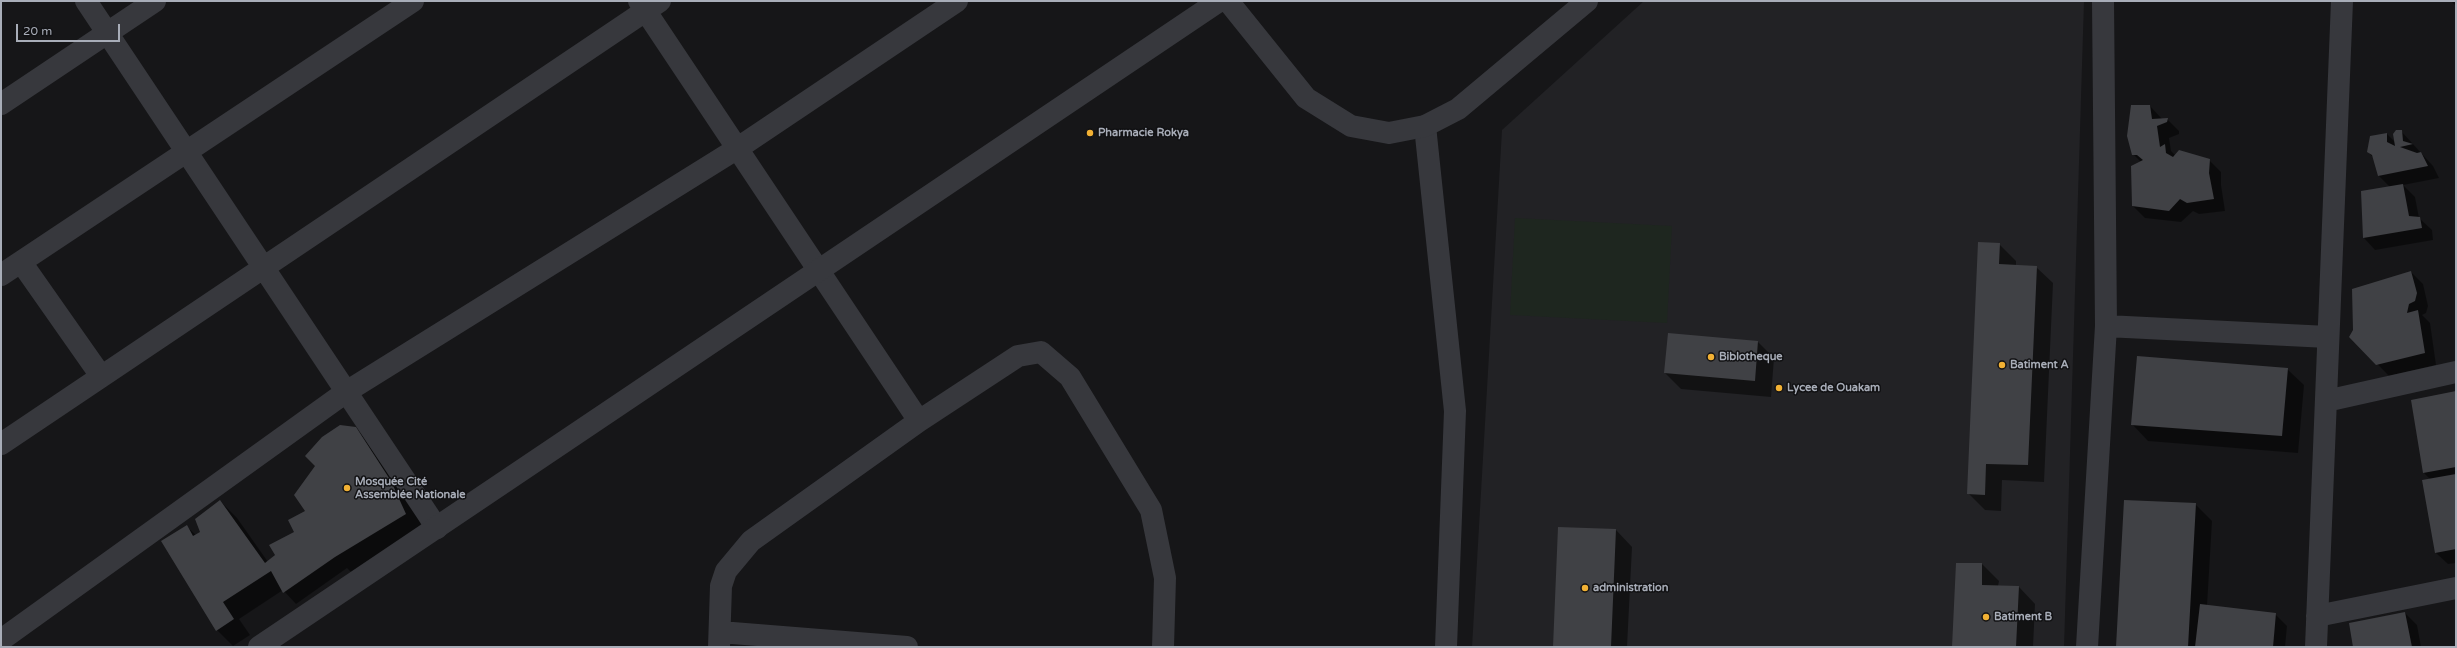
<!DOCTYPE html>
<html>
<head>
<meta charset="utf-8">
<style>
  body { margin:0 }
  #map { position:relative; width:2457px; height:648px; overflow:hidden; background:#161618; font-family:"Varela Round",sans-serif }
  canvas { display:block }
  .frame { position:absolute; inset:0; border:2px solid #a8adb8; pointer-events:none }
  .scale { position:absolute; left:16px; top:24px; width:104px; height:18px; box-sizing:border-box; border:2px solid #a8adb8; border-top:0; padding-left:5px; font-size:12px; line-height:14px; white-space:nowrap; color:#a8adb8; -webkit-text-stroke:3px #111113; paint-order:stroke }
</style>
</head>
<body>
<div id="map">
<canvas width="2457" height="648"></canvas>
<div class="frame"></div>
<div class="scale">20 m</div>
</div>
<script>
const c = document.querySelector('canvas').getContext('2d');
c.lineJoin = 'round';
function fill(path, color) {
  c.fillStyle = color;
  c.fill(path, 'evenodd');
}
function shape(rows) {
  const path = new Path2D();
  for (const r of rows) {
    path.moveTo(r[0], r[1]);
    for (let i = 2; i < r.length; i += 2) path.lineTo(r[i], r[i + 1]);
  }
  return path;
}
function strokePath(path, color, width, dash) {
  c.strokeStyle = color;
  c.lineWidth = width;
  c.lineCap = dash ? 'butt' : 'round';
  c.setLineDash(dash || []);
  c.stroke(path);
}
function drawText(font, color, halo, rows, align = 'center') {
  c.font = font + ' "Varela Round",sans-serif';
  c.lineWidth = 3;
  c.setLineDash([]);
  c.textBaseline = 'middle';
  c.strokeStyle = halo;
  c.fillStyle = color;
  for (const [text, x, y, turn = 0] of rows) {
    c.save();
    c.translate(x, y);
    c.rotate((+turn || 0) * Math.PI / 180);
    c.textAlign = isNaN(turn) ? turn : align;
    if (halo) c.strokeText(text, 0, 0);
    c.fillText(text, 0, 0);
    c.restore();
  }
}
const built = shape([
  [1644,1,2084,1,2064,647,1472,647,1502,130]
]);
const green = shape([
  [1515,218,1672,226,1667,323,1510,315]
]);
const shadow = shape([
  [2451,1,2456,1,2456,6],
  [2150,106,2162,119,2167,119,2179,131,2179,134,2169,138,2171,151,2176,156,2209,160,2221,172,2221,185,2225,211,2199,214,2193,211,2181,222,2145,218,2133,206,2141,162,2133,154],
  [2401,131,2433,166,2439,178,2403,185,2415,197,2419,218,2432,230,2433,240,2375,250,2364,238,2390,187,2379,176,2374,158,2368,152,2370,137,2387,134,2396,143],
  [1999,244,2016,261,2016,266,2036,267,2053,283,2044,482,2002,480,2001,511,1985,510,1968,493],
  [2411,272,2423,284,2428,306,2426,313,2422,315,2430,323,2436,365,2389,376,2350,336],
  [1758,342,1774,358,1771,397,1681,389,1665,373],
  [2287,369,2304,385,2298,453,2148,441,2132,424],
  [2456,392,2456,563,2448,564,2436,553,2431,480,2424,473],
  [355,428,375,448,411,502,425,534,355,576,347,568,296,604,283,590,239,619,250,635,233,646,217,630,186,526,196,535,201,532,220,501,237,518,268,562,295,533],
  [2195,504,2212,521,2207,606,2275,614,2287,626,2285,647,2117,647],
  [1616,530,1632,547,1627,647,1554,647],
  [1957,564,1982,564,1999,581,1998,586,2019,587,2035,604,2033,647,1953,647],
  [2405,613,2417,625,2421,647,2354,647]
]);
const building = shape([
  [2131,105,2150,105,2152,119,2168,118,2167,122,2157,126,2160,147,2165,144,2166,153,2173,157,2179,150,2210,159,2209,173,2214,199,2187,203,2180,199,2169,211,2132,206,2131,166,2143,160,2137,155,2132,155,2127,136],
  [2396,130,2402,130,2403,141,2413,144,2400,147,2417,153,2421,152,2428,166,2378,176,2372,155,2367,152,2370,136,2387,133,2387,142,2395,146,2393,134],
  [2403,184,2409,216,2420,217,2422,228,2363,238,2361,191],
  [1978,242,2000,243,1999,264,2037,266,2028,465,1986,464,1985,495,1967,494],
  [2411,271,2417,293,2415,301,2409,304,2407,313,2418,310,2425,353,2376,365,2349,337,2353,330,2352,289],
  [1668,333,1758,341,1755,381,1664,373],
  [2137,356,2288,368,2282,436,2131,425],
  [2456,391,2456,467,2423,473,2411,400],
  [340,425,356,427,391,481,406,514,335,557,283,593,271,571,223,602,234,619,216,631,161,541,187,525,193,536,200,532,195,519,220,500,265,563,275,555,269,545,294,532,288,520,305,511,294,495,315,466,305,456,322,437],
  [2456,474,2456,549,2435,553,2422,480],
  [2124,500,2196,503,2188,647,2116,647],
  [1558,527,1616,529,1611,647,1553,647],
  [1956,563,1982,563,1982,585,2019,586,2016,647,1952,647],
  [2200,604,2276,613,2273,647,2195,647],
  [2405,612,2412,647,2353,647,2349,623]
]);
const minor = shape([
  [86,1,437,528],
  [639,1,919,421],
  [1,104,155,1],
  [1425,126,1455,411,1446,647],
  [21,262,101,376],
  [1,275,413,1],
  [2106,326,2328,337],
  [2326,401,2456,372],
  [1,444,660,1],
  [2317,616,2456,588],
  [720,632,907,647],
  [1,640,346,392,738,148,957,1],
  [719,647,721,586,726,571,751,541,919,421,1018,356,1041,352,1070,377,1151,510,1165,578,1163,647],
  [2087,647,2106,326,2103,1],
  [2316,647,2342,1]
]);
const tertiary = shape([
  [1228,1,1306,98,1351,126,1389,133,1425,126,1458,109,1587,1],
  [259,647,1219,1]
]);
const markers = [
  [1090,133,4,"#f2b134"],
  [1711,357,4,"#f2b134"],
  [2002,365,4,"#f2b134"],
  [1779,388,4,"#f2b134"],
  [347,488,4,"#f2b134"],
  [1585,588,4,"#f2b134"],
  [1986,617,4,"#f2b134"]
];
const poiNames = [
  ["Pharmacie Rokya",1098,133],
  ["Biblotheque",1719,357],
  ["Batiment A",2010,365],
  ["Lycee de Ouakam",1787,388],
  ["Mosquée Cité",355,482],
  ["Assemblée Nationale",355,495],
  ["administration",1593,588],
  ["Batiment B",1994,617]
];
fill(built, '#222225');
fill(green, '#1e261f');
fill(shadow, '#0007');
fill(building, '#404145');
strokePath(minor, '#37383d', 22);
strokePath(tertiary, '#37383d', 22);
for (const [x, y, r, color] of markers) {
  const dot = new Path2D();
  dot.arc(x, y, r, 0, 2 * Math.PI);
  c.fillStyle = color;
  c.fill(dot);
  strokePath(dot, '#111113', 1.5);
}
drawText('bold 11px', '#a8adb8', '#111113', poiNames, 'left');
</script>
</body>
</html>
